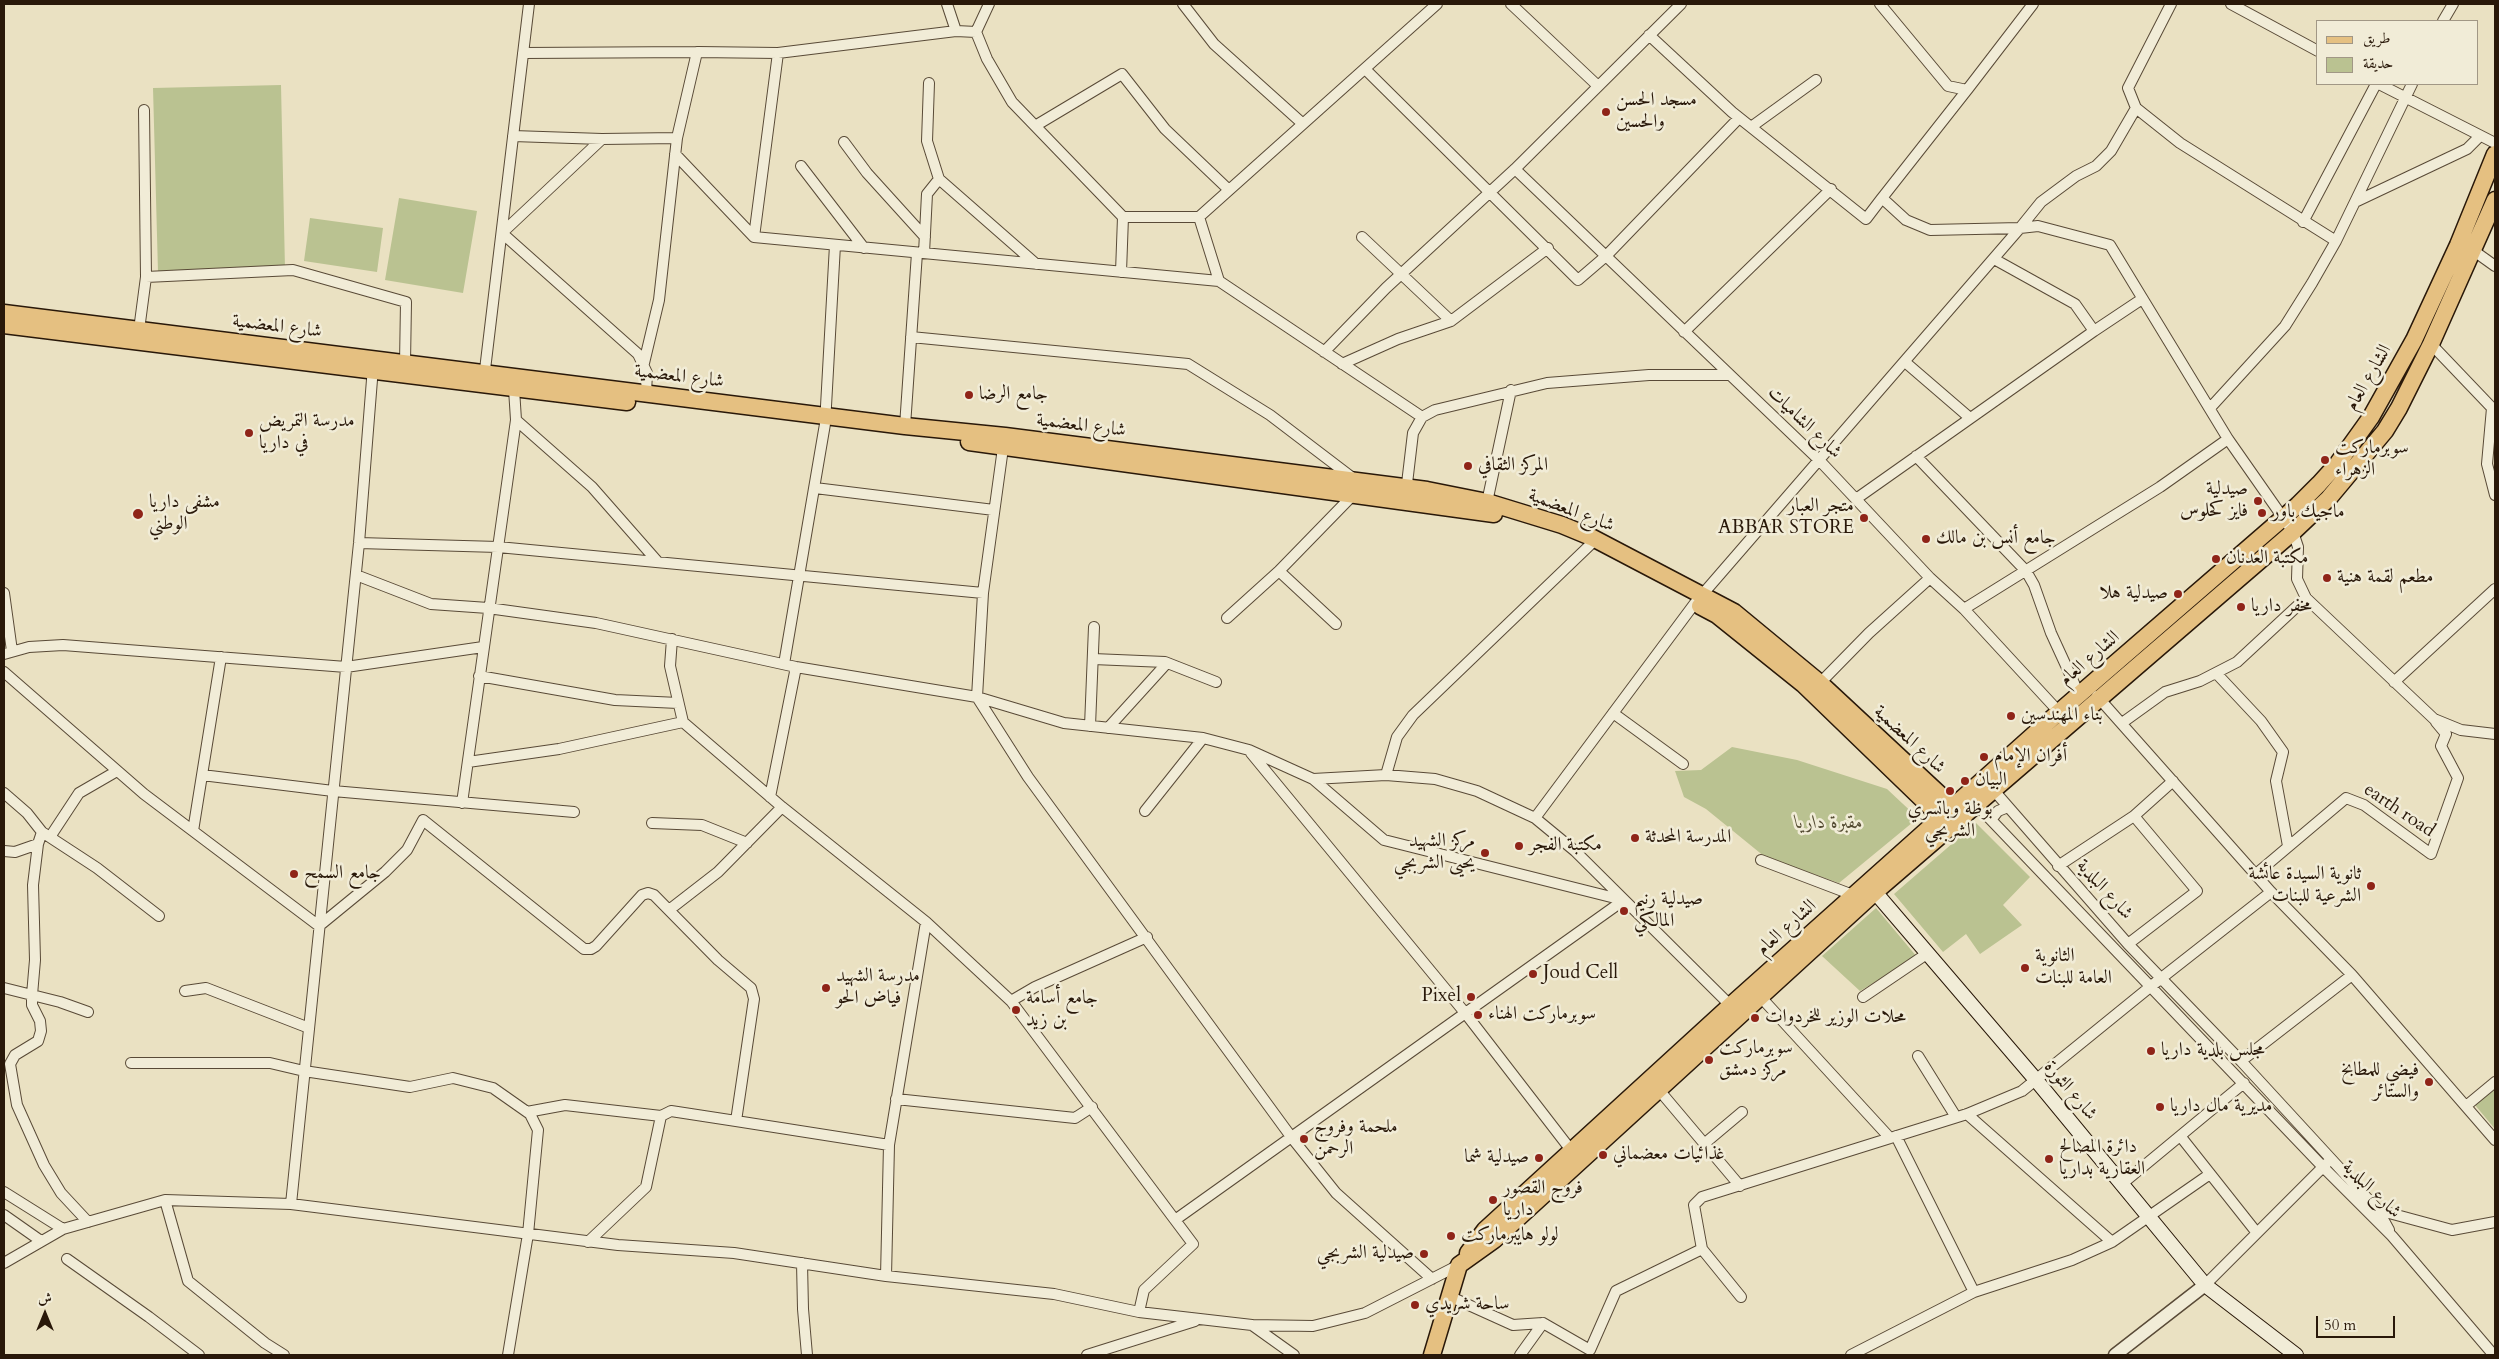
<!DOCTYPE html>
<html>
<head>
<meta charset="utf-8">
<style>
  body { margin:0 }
  #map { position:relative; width:2499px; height:1359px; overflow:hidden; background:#eae1c2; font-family:Cardo,Amiri,serif }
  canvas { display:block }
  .frame { position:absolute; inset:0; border:5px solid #291809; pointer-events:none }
  .legend { position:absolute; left:2316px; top:20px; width:162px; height:65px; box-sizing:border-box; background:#f1ecd7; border:1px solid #a19785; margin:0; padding:6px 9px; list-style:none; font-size:15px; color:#291809 }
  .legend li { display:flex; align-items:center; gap:10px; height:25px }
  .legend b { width:25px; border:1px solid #a19785 }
  .north { position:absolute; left:20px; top:1289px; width:50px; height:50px; -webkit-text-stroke:4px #f1ecd7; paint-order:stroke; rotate:0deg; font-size:14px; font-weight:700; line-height:20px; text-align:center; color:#291809 }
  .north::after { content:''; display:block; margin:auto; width:18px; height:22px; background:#291809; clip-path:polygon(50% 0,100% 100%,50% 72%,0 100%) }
  .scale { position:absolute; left:2316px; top:1316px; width:79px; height:22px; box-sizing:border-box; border:2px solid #291809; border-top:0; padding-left:6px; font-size:15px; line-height:18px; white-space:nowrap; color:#291809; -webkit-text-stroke:4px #f1ecd7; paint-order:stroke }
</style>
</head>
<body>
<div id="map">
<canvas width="2499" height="1359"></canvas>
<div class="frame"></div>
<ul class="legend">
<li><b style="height:6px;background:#e5c081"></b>طريق</li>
<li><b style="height:14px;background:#bac291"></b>حديقة</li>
</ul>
<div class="north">ش</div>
<div class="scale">50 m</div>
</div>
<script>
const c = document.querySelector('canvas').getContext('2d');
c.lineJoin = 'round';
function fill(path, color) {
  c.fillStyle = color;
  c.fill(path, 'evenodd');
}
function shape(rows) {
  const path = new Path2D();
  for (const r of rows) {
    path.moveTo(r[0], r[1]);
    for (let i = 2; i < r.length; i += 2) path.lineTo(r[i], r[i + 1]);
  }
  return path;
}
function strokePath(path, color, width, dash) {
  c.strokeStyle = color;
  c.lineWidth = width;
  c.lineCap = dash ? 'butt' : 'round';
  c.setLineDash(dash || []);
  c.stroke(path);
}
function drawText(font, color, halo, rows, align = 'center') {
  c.font = font + ' Cardo,Amiri,serif';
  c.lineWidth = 5;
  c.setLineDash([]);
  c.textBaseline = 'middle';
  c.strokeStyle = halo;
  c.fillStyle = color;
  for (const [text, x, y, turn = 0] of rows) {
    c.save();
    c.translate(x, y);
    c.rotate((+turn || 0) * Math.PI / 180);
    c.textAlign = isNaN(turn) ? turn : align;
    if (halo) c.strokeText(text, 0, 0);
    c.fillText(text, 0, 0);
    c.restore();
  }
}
const green = shape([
  [281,85,285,269,158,272,153,88],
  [399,198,477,211,463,293,385,280],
  [310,218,383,228,377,272,304,261],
  [1732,747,1797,760,1887,789,1918,818,1839,883,1765,857,1706,809,1684,797,1675,771,1701,770],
  [1976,823,2030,877,2003,905,2022,925,1980,954,1966,934,1943,952,1894,894],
  [1876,908,1917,957,1860,991,1822,956],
  [2495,1088,2495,1129,2475,1105]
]);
const minor = shape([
  [947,4,956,31],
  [989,4,976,32,987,59,1012,102,1123,217],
  [1183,4,1214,44,1303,124],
  [1511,4,1598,86],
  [1880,4,1948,86,1967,90,2033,4],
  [2231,4,2318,51],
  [2443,21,2453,4],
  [1649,35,1732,112,1866,219,1882,198,1906,220,1930,230,2020,228,2041,202,2076,176,2096,166,2111,151,2136,108,2128,88,2171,4],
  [523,53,697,52],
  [1365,69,1578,280,1606,256,1739,118],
  [929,83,927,141,939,179,1036,264],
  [2379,84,2495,143],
  [2136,108,2180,143,2336,241],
  [144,110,146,277,293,270,406,302,405,363],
  [1035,126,1122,74,1165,129,1229,190],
  [1751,127,1816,80],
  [513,136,602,139,677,138],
  [602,139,502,233,638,354,647,373,646,393],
  [844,142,867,173,925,237],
  [675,154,754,237,1219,281],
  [801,166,864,248],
  [1515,169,1820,461,1930,578,1964,609,2059,712],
  [1882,198,1967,90],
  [2355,202,2467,149,2480,136],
  [1199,217,1219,281,1422,417],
  [2303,222,2376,84],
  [754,237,778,53],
  [1362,237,1451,321],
  [2474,251,2495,266],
  [924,253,927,194,939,179],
  [1994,259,2075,304,2094,331],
  [1121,272,1123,217,1199,217,1437,4],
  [139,330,146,277],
  [1684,332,1831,189],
  [911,337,1188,364,1270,415,1354,479],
  [2431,344,2495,411],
  [1324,352,1386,288,1515,169,1681,4],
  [1905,362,1970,418],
  [644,363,659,300,677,138,697,52,778,53,956,31,976,32],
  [1342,364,1398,339,1451,321,1548,248],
  [484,378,529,4],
  [2211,407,2285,326,2312,283,2336,241,2412,84],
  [2492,408,2487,464,2495,495],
  [516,420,592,487,657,561],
  [905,426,917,253],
  [1003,448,983,593,977,697,1028,777,1292,1138,1336,1193,1432,1279],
  [1916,456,2026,571,2034,585,2051,633,2079,694],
  [815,488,994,510],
  [1406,492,1413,433,1422,417,1435,410,1547,383,1649,375,1729,375],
  [1856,499,2094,331,2142,299],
  [1486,507,1511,390],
  [359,543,498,547,983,593],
  [1279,571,1336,624],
  [356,575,431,604,488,608,596,623,796,667,977,697,1064,723,1203,738,1249,750,1313,779,1386,775,1435,779,1477,791,1535,818,1575,851,1734,1009],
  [4,593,12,651],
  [1964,609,2160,487,2228,439],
  [1227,618,1279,571,1354,494],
  [672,639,670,666,683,722,782,807,926,922,1011,1001,1175,1220,1624,900],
  [4,654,29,647,63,645,346,667,483,647],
  [1093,659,1165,662,1216,682],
  [784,664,825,424,835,245],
  [4,672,144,794,319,926,385,872,407,850,423,820,584,949,591,949,596,946,642,895,648,893,654,895,718,960,751,988,754,999,736,1121,889,1145,886,1276],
  [2216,673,2261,721,2283,752,2276,781,2288,846],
  [479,676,615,700,678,703],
  [2394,682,2495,589],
  [1820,683,1869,633,1930,578],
  [2097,696,2271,892,2352,975,2495,1140],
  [1613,713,1683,764],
  [2122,723,2165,692,2200,681,2237,662,2306,598],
  [1090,726,1094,627],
  [1108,728,1167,663],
  [1251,753,1466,1014,1574,1154],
  [468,762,559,749,683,722],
  [202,775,333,791,574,812],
  [1386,775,1397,737,1413,715,1590,545],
  [1313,779,1384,840,1623,900],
  [1990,786,2128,944,2241,1061,2378,1210,2389,1230],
  [4,793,27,813,42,832,97,868,159,916],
  [770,797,796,667],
  [1972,800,2323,1167,2392,1236,2492,1353],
  [462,803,516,420,514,389],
  [1145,811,1203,738],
  [1535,818,1695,603,2020,228,2038,226,2110,245,2228,439,2293,532,2298,547,2297,579,2306,598,2434,719,2461,730,2495,734],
  [1991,820,1998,811,2008,807],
  [652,823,702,825,747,843],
  [193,831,221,657],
  [42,832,38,844,33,885,35,960,32,995,32,1005,40,1021,41,1031,38,1041,15,1055,10,1064,17,1105,44,1165,61,1193,88,1222],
  [50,837,79,793,117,771],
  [4,851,15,852,38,844],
  [1761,860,1853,895],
  [2058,866,2134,816,2173,781],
  [2256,874,2346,798,2364,805,2431,854,2458,778,2441,746,2446,734,2436,722],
  [669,910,718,872,782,807],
  [2128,944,2197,891,2134,816],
  [4,988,60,1002,88,1012],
  [185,991,206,988,309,1028],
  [1757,993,1890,1138],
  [1863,997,1928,953],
  [1011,1001,1035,987,1147,937],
  [1918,1056,1956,1117],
  [2241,1061,2352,975],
  [131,1063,270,1063,304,1071,410,1087,453,1078,493,1088,530,1114,538,1130,528,1234,508,1355],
  [1659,1090,1740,1186],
  [896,1099,1075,1118,1092,1107],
  [2466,1106,2495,1082],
  [527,1112,565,1105,661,1116],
  [1967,1114,2112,1242],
  [1896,1136,1974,1292],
  [2181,1137,2257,1233],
  [1704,1144,1742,1112],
  [889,1145,926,922],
  [2122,1184,2244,1083],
  [4,1192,63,1229],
  [165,1200,188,1281,265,1343,284,1355],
  [291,1204,359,543,373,367],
  [2378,1210,2452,1230,2495,1222],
  [4,1215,41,1241],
  [588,1242,646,1187,661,1116,671,1111,736,1121],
  [1702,1249,1741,1297],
  [67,1259,149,1317,199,1355],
  [4,1263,63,1229,165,1200,291,1204,618,1245,734,1253,886,1276,1054,1294,1139,1312,1252,1325,1294,1355],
  [802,1263,803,1309,807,1355],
  [2205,1285,2326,1164],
  [1451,1297,1513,1325,1543,1323],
  [1139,1312,1144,1290,1193,1244,1175,1220],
  [1252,1325,1313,1326,1365,1313,1459,1265],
  [1087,1355,1195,1321],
  [1520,1355,1543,1323,1590,1350,1616,1291,1702,1249,1694,1205,1702,1197,1967,1114,2022,1091,2150,987,2271,892],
  [1851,1355,1974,1292,2072,1260,2112,1242,2210,1174]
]);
const tertiary = shape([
  [2115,1355,2205,1285]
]);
const secondary = shape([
  [1869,885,2036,1080,2205,1285,2296,1355]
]);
const primary = shape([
  [4,313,905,426,1005,436,1427,490,1487,502,1562,525,1591,537,1734,612,1820,683,1964,817],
  [4,325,627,402],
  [969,442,1494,514],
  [1700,606,1717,615,1803,684,1952,828],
  [1468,1253,1485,1230,1730,1006,2059,712,2298,505,2319,484,2338,463,2371,417,2414,340,2458,245,2495,154],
  [1432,1355,1459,1265,1494,1240,1875,892,2293,532,2329,498,2385,431,2399,408,2431,344,2495,200]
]);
const markers = [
  [1606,112,5,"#8f2418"],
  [969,395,5,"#8f2418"],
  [249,433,5,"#8f2418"],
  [2325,460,5,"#8f2418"],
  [1468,466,5,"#8f2418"],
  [2258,501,5,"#8f2418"],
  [2262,513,5,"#8f2418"],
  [138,514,6,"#8f2418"],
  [1864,518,5,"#8f2418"],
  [1926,539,5,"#8f2418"],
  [2216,559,5,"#8f2418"],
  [2327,578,5,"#8f2418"],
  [2178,594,5,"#8f2418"],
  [2241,607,5,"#8f2418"],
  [2011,716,5,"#8f2418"],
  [1984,757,5,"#8f2418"],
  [1965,781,5,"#8f2418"],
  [1950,791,5,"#8f2418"],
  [1635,838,5,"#8f2418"],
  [1519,846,5,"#8f2418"],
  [1485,853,5,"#8f2418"],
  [294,874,5,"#8f2418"],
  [2371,886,5,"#8f2418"],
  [1624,911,5,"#8f2418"],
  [2025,968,5,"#8f2418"],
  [1533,974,5,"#8f2418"],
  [826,988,5,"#8f2418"],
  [1471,997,5,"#8f2418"],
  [1016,1010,5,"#8f2418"],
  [1478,1015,5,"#8f2418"],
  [1755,1018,5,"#8f2418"],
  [2151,1051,5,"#8f2418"],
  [1709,1060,5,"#8f2418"],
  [2429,1082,5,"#8f2418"],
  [2160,1107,5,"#8f2418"],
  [1304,1139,5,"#8f2418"],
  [1603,1155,5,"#8f2418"],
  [1539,1158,5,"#8f2418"],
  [2049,1159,5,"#8f2418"],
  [1493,1200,5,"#8f2418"],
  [1451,1236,5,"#8f2418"],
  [1424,1254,5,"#8f2418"],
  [1415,1305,5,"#8f2418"]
];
const poiNames = [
  ["مسجد الحسن",1616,101],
  ["والحسين",1616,123],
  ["جامع الرضا",979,395],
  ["مدرسة التمريض",259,422],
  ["في داريا",259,444],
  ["سوبرماركت",2335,449],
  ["الزهراء",2335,471],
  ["المركز الثقافي",1478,466],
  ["صيدلية",2248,490,"right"],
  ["فايز كحلوس",2248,512,"right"],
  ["مشفى داريا",149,503],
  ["الوطني",149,525],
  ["متجر العبار",1854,507,"right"],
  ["ABBAR STORE",1854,529,"right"],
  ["ماجيك باور",2272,513],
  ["جامع أنس بن مالك",1936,539],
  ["مكتبة العدنان",2226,559],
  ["مطعم لقمة هنية",2337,578],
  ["صيدلية هلا",2168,594,"right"],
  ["مخفر داريا",2251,607],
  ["بناء المهندسين",2021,716],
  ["أفران الإمام",1994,757],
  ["البيان",1975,781],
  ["بوظة وباتسري",1950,810,"center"],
  ["الشربجي",1950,832,"center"],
  ["المدرسة المحدثة",1645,838],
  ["مركز الشهيد",1475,842,"right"],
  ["يحيى الشربجي",1475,864,"right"],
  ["مكتبة الفجر",1529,846],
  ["جامع السمح",304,874],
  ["ثانوية السيدة عائشة",2361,875,"right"],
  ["الشرعية للبنات",2361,897,"right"],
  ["صيدلية رنيم",1634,900],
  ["المالكي",1634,922],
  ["الثانوية",2035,957],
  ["العامة للبنات",2035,979],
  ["Joud Cell",1543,974],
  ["مدرسة الشهيد",836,977],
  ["فياض الحو",836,999],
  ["Pixel",1461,997,"right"],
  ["جامع أسامة",1026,999],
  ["بن زيد",1026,1021],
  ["سوبرماركت الهناء",1488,1015],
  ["محلات الوزير للخردوات",1765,1018],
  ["سوبرماركت",1719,1049],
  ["مركز دمشق",1719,1071],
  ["مجلس بلدية داريا",2161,1051],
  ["فيضي للمطابخ",2419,1071,"right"],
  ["والستائر",2419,1093,"right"],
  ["مديرية مال داريا",2170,1107],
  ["ملحمة وفروج",1314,1128],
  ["الرحمن",1314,1150],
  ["دائرة المصالح",2059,1148],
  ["العقارية بداريا",2059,1170],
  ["غذائيات معضماني",1613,1155],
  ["صيدلية شما",1529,1158,"right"],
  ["فروج القصور",1503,1189],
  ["داريا",1503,1211],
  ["لولو هايبرماركت",1461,1236],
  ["صيدلية الشربجي",1414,1254,"right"],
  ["ساحة شريدي",1425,1305]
];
const streetNames = [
  ["شارع المعضمية",277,327,7],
  ["شارع المعضمية",679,377,7],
  ["الشارع العام",2369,378,-60],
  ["شارع الشاميات",1804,423,44],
  ["شارع المعضمية",1081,426,7],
  ["شارع المعضمية",1571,511,21],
  ["الشارع العام",2090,659,-41],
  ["شارع المعضمية",1909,740,43],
  ["earth road",2399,811,34],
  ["شارع البلدية",2104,890,48],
  ["الشارع العام",1787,928,-42],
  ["شارع الثورة",2070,1091,50],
  ["شارع البلدية",2371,1190,44]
];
const parkNames = [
  ["مقبرة داريا",1829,824]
];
fill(green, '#bac291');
strokePath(minor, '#594a37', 12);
strokePath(tertiary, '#594a37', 15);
strokePath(secondary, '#291809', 16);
strokePath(primary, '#291809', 19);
strokePath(minor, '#f1ecd7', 10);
strokePath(tertiary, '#f1ecd7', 12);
strokePath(secondary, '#f1ecd7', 14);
strokePath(primary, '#e5c081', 16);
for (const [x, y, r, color] of markers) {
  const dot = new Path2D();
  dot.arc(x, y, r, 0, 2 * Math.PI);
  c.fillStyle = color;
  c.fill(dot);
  strokePath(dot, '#f1ecd7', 2);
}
drawText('19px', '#291809', '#f1ecd7', poiNames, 'left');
drawText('19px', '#291809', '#f1ecd7', streetNames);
drawText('italic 19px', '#544b32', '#f1ecd7', parkNames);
</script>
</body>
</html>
